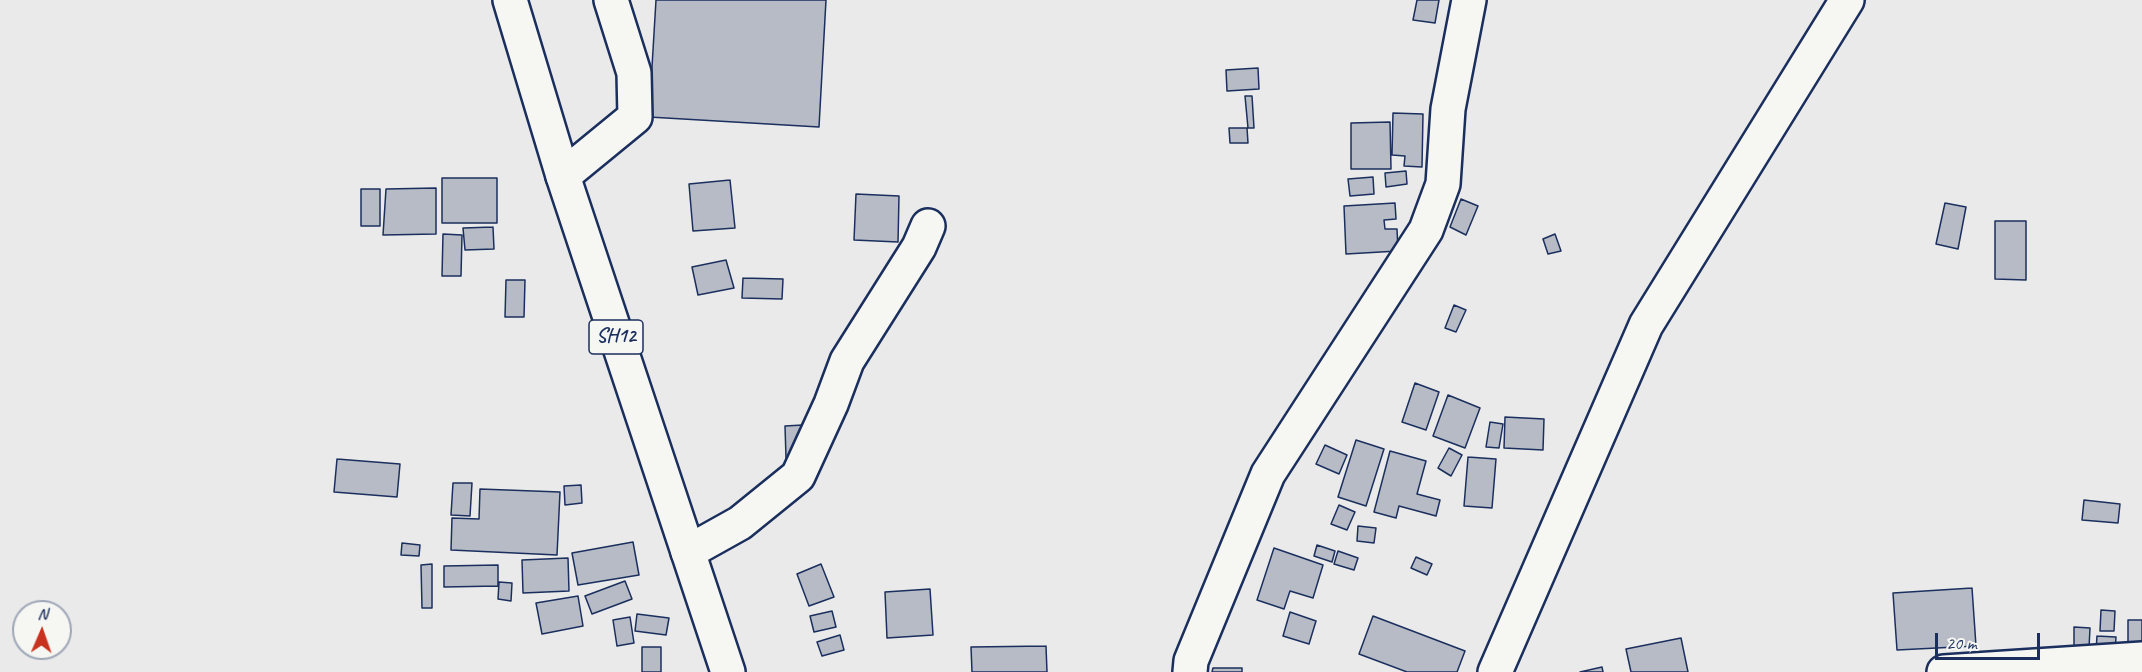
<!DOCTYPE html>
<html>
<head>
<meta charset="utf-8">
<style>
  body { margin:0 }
  #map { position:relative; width:2142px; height:672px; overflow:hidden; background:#e9eae9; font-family:Caveat,sans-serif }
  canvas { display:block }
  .north { position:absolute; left:12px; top:600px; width:60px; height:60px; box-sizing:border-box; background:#f6f6f2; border:2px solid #9ea6b7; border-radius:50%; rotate:2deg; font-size:16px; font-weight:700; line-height:24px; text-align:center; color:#1b2f5e }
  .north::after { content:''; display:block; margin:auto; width:21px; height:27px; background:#c8321e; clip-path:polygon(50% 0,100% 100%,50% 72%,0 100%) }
  .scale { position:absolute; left:1935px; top:633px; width:105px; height:27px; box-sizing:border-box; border:3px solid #1b2f5e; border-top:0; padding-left:8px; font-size:18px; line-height:21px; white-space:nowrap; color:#1b2f5e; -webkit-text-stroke:4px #f6f6f2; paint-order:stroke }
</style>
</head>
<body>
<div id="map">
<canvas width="2142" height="672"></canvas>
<div class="north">N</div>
<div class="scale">20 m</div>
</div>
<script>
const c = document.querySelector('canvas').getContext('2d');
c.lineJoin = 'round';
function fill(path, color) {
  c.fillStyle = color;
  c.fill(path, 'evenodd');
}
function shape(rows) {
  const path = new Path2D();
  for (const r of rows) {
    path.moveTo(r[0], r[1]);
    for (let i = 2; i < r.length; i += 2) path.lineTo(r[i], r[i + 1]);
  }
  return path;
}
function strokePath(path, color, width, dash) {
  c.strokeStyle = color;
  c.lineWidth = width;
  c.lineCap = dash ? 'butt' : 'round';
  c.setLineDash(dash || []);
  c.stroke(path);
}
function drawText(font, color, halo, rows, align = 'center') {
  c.font = font + ' Caveat,sans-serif';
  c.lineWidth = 6;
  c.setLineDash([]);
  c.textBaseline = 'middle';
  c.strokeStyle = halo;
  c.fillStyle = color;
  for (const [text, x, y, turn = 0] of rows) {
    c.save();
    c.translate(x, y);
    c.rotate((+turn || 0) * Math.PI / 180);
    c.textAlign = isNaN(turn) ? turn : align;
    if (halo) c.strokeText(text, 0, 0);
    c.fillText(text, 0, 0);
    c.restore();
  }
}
const building = shape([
  [656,0,826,0,819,127,649,117,656,0],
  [1417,0,1439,0,1435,23,1413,20,1417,0],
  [1258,68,1259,89,1227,91,1226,70,1258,68],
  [1245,96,1252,96,1254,128,1248,128,1245,96],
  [1393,113,1423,114,1422,167,1404,166,1405,156,1392,155,1393,113],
  [1390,122,1391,169,1351,169,1351,123,1390,122],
  [1229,128,1247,128,1248,143,1230,143,1229,128],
  [1406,171,1407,184,1386,187,1385,173,1406,171],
  [1373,177,1374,194,1350,196,1348,179,1373,177],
  [442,178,497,178,497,223,442,223,442,178],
  [730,180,735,228,693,231,689,184,730,180],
  [436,188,436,234,383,235,386,189,436,188],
  [361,189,380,189,380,226,361,226,361,189],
  [856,194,899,196,898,242,854,240,856,194],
  [1461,199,1478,206,1466,235,1450,227,1461,199],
  [1395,203,1396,219,1384,220,1385,229,1397,229,1398,251,1346,254,1344,206,1395,203],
  [1945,203,1966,207,1958,249,1936,244,1945,203],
  [1995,221,2026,221,2026,280,1995,279,1995,221],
  [493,227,494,249,465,250,463,228,493,227],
  [443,234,462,235,461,276,442,276,443,234],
  [1555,234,1561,251,1548,254,1543,239,1555,234],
  [726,260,734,288,698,295,692,267,726,260],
  [743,278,783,279,782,299,742,298,743,278],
  [506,280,525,280,524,317,505,317,506,280],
  [1454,305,1466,310,1456,332,1445,328,1454,305],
  [1415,383,1439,392,1426,430,1402,422,1415,383],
  [1448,395,1480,408,1465,448,1433,436,1448,395],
  [1505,417,1544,419,1543,450,1504,448,1505,417],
  [1490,422,1503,424,1499,448,1486,447,1490,422],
  [803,425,804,457,786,458,785,426,803,425],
  [1356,440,1384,449,1366,506,1338,497,1356,440],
  [1325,445,1347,455,1339,474,1316,464,1325,445],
  [1449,448,1462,455,1451,476,1438,468,1449,448],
  [1390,451,1426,461,1417,494,1440,500,1436,516,1399,506,1396,518,1374,512,1390,451],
  [1468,457,1496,459,1492,508,1464,506,1468,457],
  [337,459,400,464,397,497,334,492,337,459],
  [453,483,472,483,470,516,451,515,453,483],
  [581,485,582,503,565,505,564,486,581,485],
  [480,489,560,492,557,555,451,550,452,518,479,519,480,489],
  [2084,500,2120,504,2118,523,2082,520,2084,500],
  [1339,505,1355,512,1347,530,1331,524,1339,505],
  [1358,526,1376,528,1374,543,1357,541,1358,526],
  [633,542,639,575,578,585,572,553,633,542],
  [402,543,420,545,419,556,401,555,402,543],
  [1317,545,1335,551,1332,562,1314,556,1317,545],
  [1274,548,1323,565,1313,598,1290,591,1284,609,1257,600,1274,548],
  [1338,551,1358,558,1354,570,1334,564,1338,551],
  [1416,557,1432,564,1427,575,1411,568,1416,557],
  [568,558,569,591,523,593,522,560,568,558],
  [432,564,432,608,422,608,421,565,432,564],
  [821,564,834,597,809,606,797,574,821,564],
  [498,565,498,586,444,587,444,566,498,565],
  [625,581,632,599,592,614,585,596,625,581],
  [499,582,512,583,511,601,498,599,499,582],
  [1972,588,1976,646,1897,650,1893,593,1972,588],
  [930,589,933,635,887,638,885,592,930,589],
  [578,596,583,626,542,634,536,603,578,596],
  [2101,610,2115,611,2114,631,2100,631,2101,610],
  [832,611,836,627,814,632,810,616,832,611],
  [1290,612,1316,621,1309,644,1283,636,1290,612],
  [637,614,669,618,666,635,635,631,637,614],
  [1373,616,1465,651,1457,672,1407,672,1359,654,1373,616],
  [630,617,634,643,617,646,613,620,630,617],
  [2128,620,2142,620,2142,651,2128,651,2128,620],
  [2074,627,2090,628,2089,648,2074,648,2074,627],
  [840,635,844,650,822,656,817,642,840,635],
  [2097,636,2116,637,2115,652,2096,651,2097,636],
  [1681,638,1688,672,1631,672,1626,649,1681,638],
  [1046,646,1047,672,972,672,971,647,1046,646],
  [642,647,661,647,661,672,642,672,642,647],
  [1602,667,1603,672,1580,672,1602,667],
  [1213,668,1242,668,1242,672,1212,672,1213,668]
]);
const minor = shape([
  [563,176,635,117,634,73,611,0],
  [688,552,740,523,798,476,831,404,847,361,919,247,928,226],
  [1190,672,1191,661,1268,474,1426,230,1443,184,1448,109,1469,0],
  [1495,672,1646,325,1847,0]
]);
const major = shape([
  [510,0,563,176,728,672],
  [1944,672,2142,659]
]);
const shields = [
  [616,337,54]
];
const shieldNames = [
  ["SH12",616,337]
];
fill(building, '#b6bbc6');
strokePath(building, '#1b2f5e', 1.5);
strokePath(minor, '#1b2f5e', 38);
strokePath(major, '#1b2f5e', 38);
strokePath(minor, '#f6f6f2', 33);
strokePath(major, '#f6f6f2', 33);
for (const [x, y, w] of shields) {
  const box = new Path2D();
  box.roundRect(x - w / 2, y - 17, w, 34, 4.5);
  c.fillStyle = '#f6f6f2';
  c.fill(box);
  strokePath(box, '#1b2f5e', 1.5);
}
drawText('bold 20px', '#1b2f5e', null, shieldNames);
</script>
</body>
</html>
